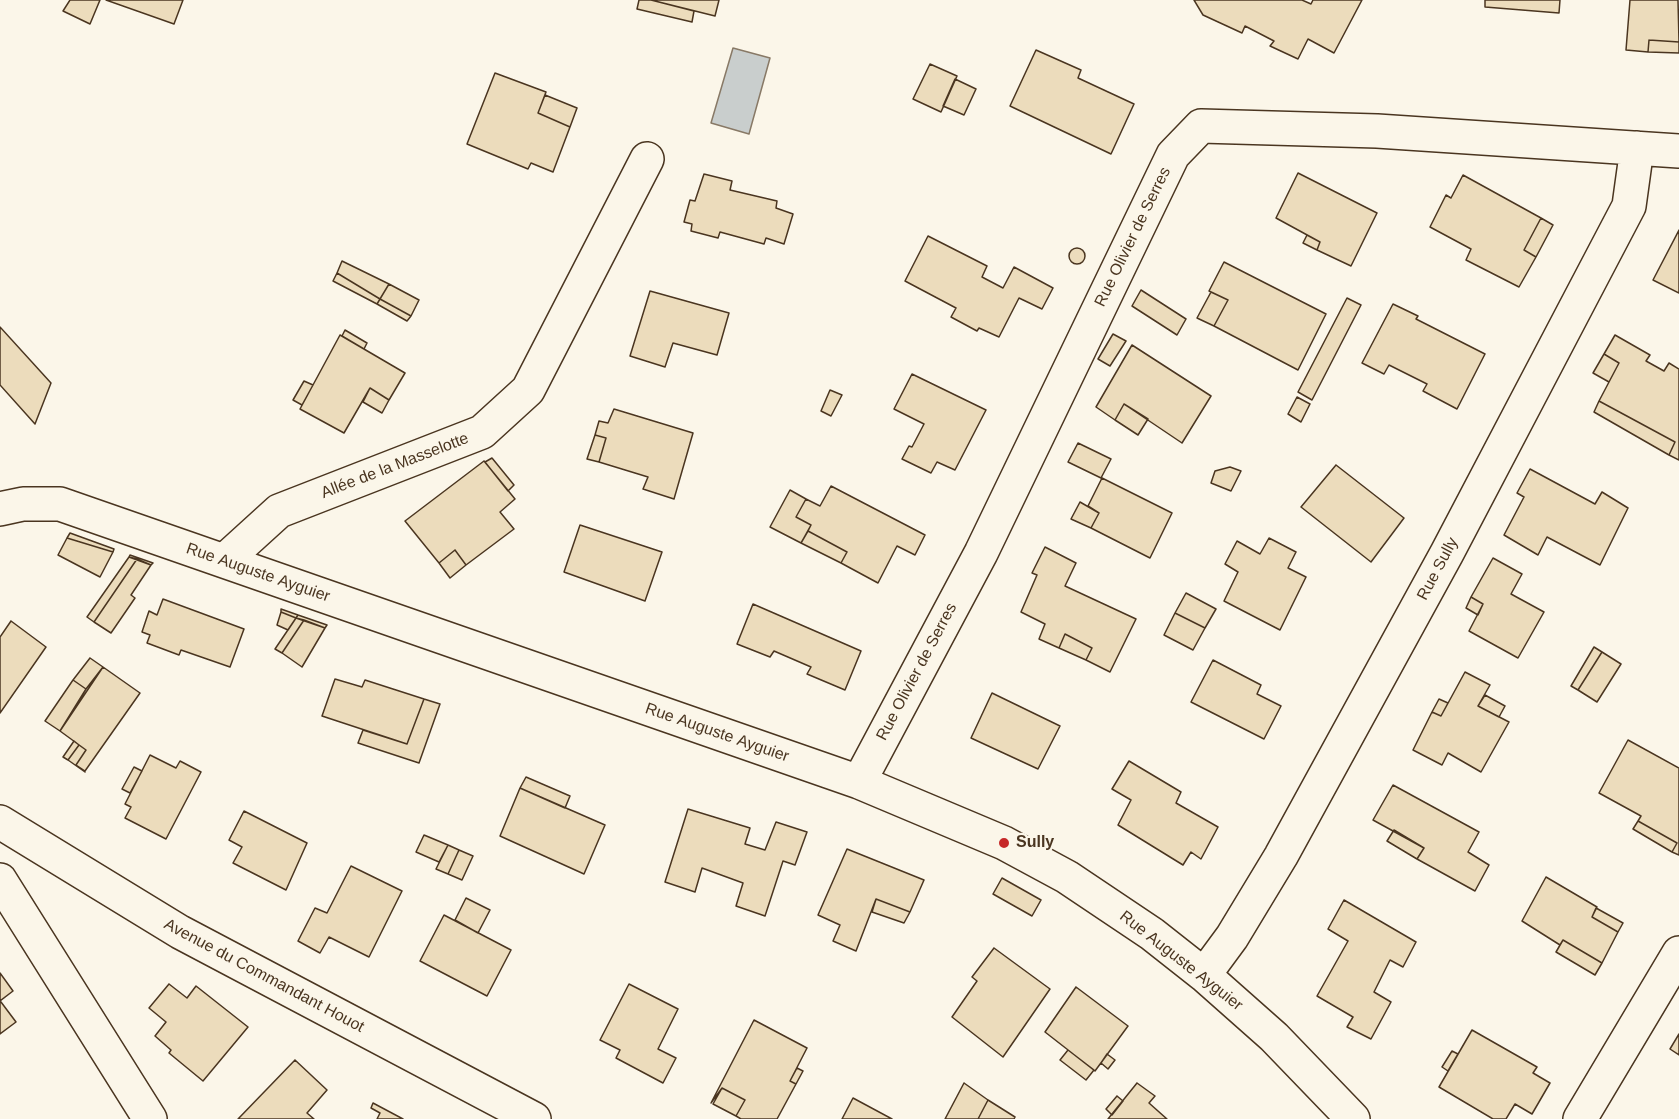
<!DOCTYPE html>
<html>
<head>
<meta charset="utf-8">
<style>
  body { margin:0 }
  canvas { display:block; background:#fbf6e9 }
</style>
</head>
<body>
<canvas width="1679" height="1119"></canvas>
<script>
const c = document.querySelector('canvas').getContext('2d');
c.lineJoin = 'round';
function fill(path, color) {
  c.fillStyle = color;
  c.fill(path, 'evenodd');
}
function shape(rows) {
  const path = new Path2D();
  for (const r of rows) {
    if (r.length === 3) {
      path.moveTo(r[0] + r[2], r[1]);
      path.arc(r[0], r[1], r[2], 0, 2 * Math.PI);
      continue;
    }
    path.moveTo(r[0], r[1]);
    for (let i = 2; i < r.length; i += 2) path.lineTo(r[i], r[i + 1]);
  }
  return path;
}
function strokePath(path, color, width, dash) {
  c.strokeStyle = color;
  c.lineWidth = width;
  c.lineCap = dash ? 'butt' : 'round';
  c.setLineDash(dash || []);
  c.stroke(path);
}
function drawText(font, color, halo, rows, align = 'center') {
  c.font = font + ' Helvetica,sans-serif';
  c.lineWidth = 4.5;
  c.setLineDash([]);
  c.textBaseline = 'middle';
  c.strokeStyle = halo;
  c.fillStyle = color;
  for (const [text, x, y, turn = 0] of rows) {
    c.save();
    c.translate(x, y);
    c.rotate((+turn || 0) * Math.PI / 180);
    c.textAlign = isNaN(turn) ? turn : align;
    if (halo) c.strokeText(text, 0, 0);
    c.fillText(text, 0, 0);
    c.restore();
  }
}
const water = shape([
  [733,48,770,58,749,134,711,123,733,48]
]);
const building = shape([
  [70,0,100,0,90,24,63,11,70,0],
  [106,0,183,0,174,24,106,0],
  [639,0,651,0,694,11,692,22,637,9,639,0],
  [651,0,719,0,715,16,651,0],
  [1194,0,1302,0,1311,4,1313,0,1362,0,1334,53,1308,39,1298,59,1270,46,1274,41,1245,26,1242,33,1203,15,1194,0],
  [1485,0,1560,0,1559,13,1485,7,1485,0],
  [1630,0,1678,0,1679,42,1649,40,1648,52,1626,50,1630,0],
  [1649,40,1679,42,1679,53,1648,52,1649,40],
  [1036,50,1081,70,1078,78,1134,104,1111,154,1010,106,1036,50],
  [930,64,957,76,941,112,913,99,930,64],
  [495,73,546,92,538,113,570,127,553,172,531,163,528,169,467,144,495,73],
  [955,79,976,89,964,115,943,106,955,79],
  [545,95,577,108,570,127,538,113,545,95],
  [1298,173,1377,213,1351,266,1317,250,1320,242,1276,218,1298,173],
  [704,174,732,181,730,190,777,201,776,208,793,214,784,244,766,238,764,244,720,232,718,238,691,231,692,224,684,222,690,200,695,201,704,174],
  [1463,175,1541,218,1524,250,1536,257,1519,287,1466,260,1471,249,1430,227,1446,195,1451,198,1463,175],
  [1541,218,1553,225,1536,257,1524,250,1541,218],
  [1679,230,1679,293,1653,280,1679,230],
  [1307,235,1320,242,1317,250,1303,243,1307,235],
  [928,236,987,266,982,277,1003,288,1014,267,1053,288,1042,309,1019,298,999,337,979,328,977,331,951,317,956,308,905,281,928,236],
  [1077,256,8],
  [342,261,389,284,380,299,337,273,342,261],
  [1224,262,1326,314,1298,370,1214,326,1228,300,1209,291,1224,262],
  [337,273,380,299,377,304,333,281,337,273],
  [389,284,419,300,411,316,380,299,389,284],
  [1141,290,1186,319,1177,335,1132,306,1141,290],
  [650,291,729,313,717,355,673,343,665,367,630,356,650,291],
  [1211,292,1228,300,1214,326,1197,318,1211,292],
  [1347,298,1361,305,1312,400,1298,392,1347,298],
  [380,299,411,316,407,321,377,304,380,299],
  [1393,304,1418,316,1416,319,1485,354,1457,409,1423,391,1427,384,1389,365,1384,374,1362,363,1393,304],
  [0,327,51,383,35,424,0,385,0,327],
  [345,330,367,343,364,349,342,336,345,330],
  [1113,334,1126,341,1110,366,1098,359,1113,334],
  [340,335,405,373,389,400,370,388,344,433,300,409,340,335],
  [1615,335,1650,355,1646,361,1664,371,1669,363,1679,369,1679,460,1669,455,1675,442,1599,401,1619,363,1604,354,1615,335],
  [1132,345,1211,396,1182,443,1124,404,1115,420,1096,407,1132,345],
  [1604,354,1619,363,1609,382,1593,373,1604,354],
  [912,374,986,410,955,470,937,462,931,473,902,459,909,446,912,447,924,424,894,409,912,374],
  [304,381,313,385,302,405,293,400,304,381],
  [370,388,389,400,382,413,363,402,370,388],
  [830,390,842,395,831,416,821,411,830,390],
  [1297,397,1310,404,1301,422,1288,414,1297,397],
  [1599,401,1675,442,1669,455,1594,412,1599,401],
  [1124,404,1148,419,1138,435,1115,420,1124,404],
  [614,409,693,433,674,499,643,489,648,477,599,462,606,438,595,435,599,421,608,423,614,409],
  [595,435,606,438,599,462,587,459,595,435],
  [1078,443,1111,459,1101,478,1068,462,1078,443],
  [492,458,514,485,508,491,485,462,492,458],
  [484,461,515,499,500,512,514,529,466,565,455,550,439,563,405,521,484,461],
  [1336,465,1404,518,1371,562,1301,507,1336,465],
  [1230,467,1241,471,1231,491,1211,483,1215,471,1230,467],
  [1530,469,1595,504,1602,492,1628,508,1600,565,1547,537,1538,555,1504,535,1524,497,1517,493,1530,469],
  [1102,478,1172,513,1150,558,1091,528,1099,513,1088,506,1102,478],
  [831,486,925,535,915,555,897,546,878,583,841,563,847,552,808,531,811,525,796,517,806,499,820,506,831,486],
  [790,490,806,499,796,517,811,525,801,543,770,527,790,490],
  [1080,502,1099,513,1091,528,1071,519,1080,502],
  [580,525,662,552,645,601,564,572,580,525],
  [808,531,847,552,841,563,801,543,808,531],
  [70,533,114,549,113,552,67,538,70,533],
  [67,538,113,552,100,577,58,555,67,538],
  [1269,538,1296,552,1288,568,1306,577,1280,630,1224,601,1238,572,1225,564,1237,541,1260,554,1269,538],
  [1045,547,1076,563,1065,586,1136,619,1110,672,1086,660,1092,648,1065,634,1059,648,1039,639,1045,624,1021,612,1037,575,1032,573,1045,547],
  [455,550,466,565,450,578,439,563,455,550],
  [130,555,153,563,151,565,129,557,130,555],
  [129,557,137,559,94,622,87,617,129,557],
  [1493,558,1522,574,1511,594,1544,612,1518,658,1469,631,1483,604,1471,597,1493,558],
  [137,559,151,565,131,595,135,598,111,633,94,622,137,559],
  [1186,593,1216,609,1205,628,1175,613,1186,593],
  [1471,597,1483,604,1478,615,1466,608,1471,597],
  [163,599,244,629,230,667,181,650,179,655,147,643,150,635,142,632,149,611,157,615,163,599],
  [753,604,861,651,845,690,807,674,811,667,774,651,770,657,737,644,753,604],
  [281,609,298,615,296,618,281,612,281,609],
  [281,612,296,618,288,630,277,625,281,612],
  [1175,613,1205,628,1193,650,1164,635,1175,613],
  [298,615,327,625,325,628,296,618,298,615],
  [296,618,304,620,282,653,275,649,296,618],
  [304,620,325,628,302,667,282,653,304,620],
  [11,621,46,647,0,713,0,637,11,621],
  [1065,634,1092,648,1086,660,1059,648,1065,634],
  [1594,647,1602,652,1578,690,1571,686,1594,647],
  [1602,652,1621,664,1597,702,1578,690,1602,652],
  [90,658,103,667,86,689,73,680,90,658],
  [1213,660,1261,685,1257,694,1281,706,1264,739,1191,702,1213,660],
  [103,667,140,693,85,771,76,765,86,750,60,731,103,667],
  [1465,672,1490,685,1478,706,1509,722,1481,772,1448,753,1442,765,1413,750,1432,712,1441,716,1465,672],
  [335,679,362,687,365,680,424,699,407,744,322,716,335,679],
  [73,680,86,689,60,731,45,721,73,680],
  [992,693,1060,726,1038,769,971,738,992,693],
  [1485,695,1505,706,1499,717,1478,706,1485,695],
  [424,699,440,704,419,763,358,743,363,730,407,744,424,699],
  [1439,699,1448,703,1441,716,1432,712,1439,699],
  [1628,740,1679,768,1679,855,1672,852,1677,843,1638,821,1641,816,1599,793,1628,740],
  [74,741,79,745,68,760,63,757,74,741],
  [79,745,86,750,76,765,85,772,68,760,79,745],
  [150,755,176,768,180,761,201,772,166,839,125,818,131,807,125,804,150,755],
  [1129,761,1181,792,1176,803,1218,827,1201,859,1191,852,1183,865,1118,825,1131,800,1112,789,1129,761],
  [134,767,142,771,130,793,122,789,134,767],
  [526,777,570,796,565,808,520,788,526,777],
  [1393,785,1479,832,1468,852,1489,865,1475,891,1417,859,1424,848,1373,820,1393,785],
  [520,788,605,825,584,874,500,836,520,788],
  [688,809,750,828,745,844,765,850,776,822,807,832,795,865,783,861,765,916,736,906,743,883,702,868,695,892,665,882,688,809],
  [244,811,307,843,286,890,233,863,242,847,229,840,244,811],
  [1638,821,1677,843,1672,852,1633,829,1638,821],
  [1394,830,1424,848,1417,859,1387,841,1394,830],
  [424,835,448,845,439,862,416,852,424,835],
  [448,845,459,850,448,874,436,869,448,845],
  [847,849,924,880,910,912,876,899,856,951,833,941,840,925,818,915,847,849],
  [459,850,473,856,462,880,448,874,459,850],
  [351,866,402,891,369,957,329,937,320,953,298,941,315,908,327,913,351,866],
  [1546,877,1597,907,1592,917,1618,932,1602,963,1563,940,1560,945,1522,921,1546,877],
  [1002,878,1041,900,1032,916,993,894,1002,878],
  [466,898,490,910,478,933,455,920,466,898],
  [876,899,910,912,904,923,872,912,876,899],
  [1344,900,1416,942,1403,967,1390,960,1374,992,1391,1002,1371,1039,1347,1027,1353,1017,1317,996,1348,941,1328,929,1344,900],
  [1596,908,1623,923,1618,932,1592,917,1596,908],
  [444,915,511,950,487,996,420,961,444,915],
  [1563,940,1602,963,1595,975,1556,952,1563,940],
  [994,948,1050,989,1003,1057,952,1017,977,981,972,977,994,948],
  [0,973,13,991,0,1001,0,973],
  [169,984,187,998,196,986,248,1027,203,1081,169,1053,171,1050,155,1036,166,1022,149,1008,169,984],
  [629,984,678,1009,658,1049,676,1058,663,1083,616,1058,620,1050,600,1040,629,984],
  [1076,987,1128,1026,1095,1071,1045,1032,1076,987],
  [1,1002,16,1022,0,1034,0,1003,1,1002],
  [754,1020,807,1048,790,1081,796,1084,777,1119,741,1119,736,1116,745,1100,722,1088,711,1103,754,1020],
  [1472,1030,1537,1067,1533,1073,1550,1083,1532,1114,1515,1104,1506,1119,1493,1119,1439,1087,1472,1030],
  [1679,1034,1679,1055,1670,1049,1679,1034],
  [1068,1050,1094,1070,1086,1080,1060,1060,1068,1050],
  [1452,1051,1458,1054,1448,1071,1442,1067,1452,1051],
  [1107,1054,1115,1060,1108,1069,1101,1063,1107,1054],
  [295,1060,327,1090,307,1113,314,1119,238,1119,295,1060],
  [797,1068,803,1071,796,1084,790,1081,797,1068],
  [964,1083,988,1100,978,1119,945,1119,964,1083],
  [1137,1083,1155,1096,1149,1103,1167,1119,1108,1119,1137,1083],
  [722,1088,745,1100,736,1116,713,1104,722,1088],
  [1117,1096,1123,1101,1112,1115,1106,1109,1117,1096],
  [853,1098,892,1119,842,1119,853,1098],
  [988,1100,1015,1117,1014,1119,978,1119,988,1100],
  [373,1103,403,1119,377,1119,380,1113,371,1108,373,1103]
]);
const street = shape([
  [0,509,23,504,60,504,859,782,1004,843,1067,877,1152,934,1204,975,1274,1037,1353,1119],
  [224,561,279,511,482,432,528,390,647,159],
  [859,782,981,553,1173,155,1201,126,1377,131,1679,151],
  [0,880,150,1119],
  [1204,975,1232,937,1281,856,1447,553,1629,206,1637,148],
  [1580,1119,1679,953]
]);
const secondary = shape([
  [0,822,180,932,534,1119]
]);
const markers = [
  [1004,843,6,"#c62828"]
];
const streetNames = [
  ["Rue Olivier de Serres",1133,237,-64],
  ["Allée de la Masselotte",395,466,-21],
  ["Rue Sully",1438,569,-62],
  ["Rue Auguste Ayguier",258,573,19],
  ["Rue Olivier de Serres",917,672,-62],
  ["Rue Auguste Ayguier",717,733,19],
  ["Rue Auguste Ayguier",1181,961,38],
  ["Avenue du Commandant Houot",264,976,28]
];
const poiNames = [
  ["Sully",1016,843]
];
fill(water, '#c9cecd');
strokePath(water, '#887966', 1.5);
fill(building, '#ecdcbc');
strokePath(building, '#4a3520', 1.5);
strokePath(street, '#4a3520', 36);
strokePath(secondary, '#4a3520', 36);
strokePath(street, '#fbf6e9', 33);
strokePath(secondary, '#fbf6e9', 33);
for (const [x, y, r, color] of markers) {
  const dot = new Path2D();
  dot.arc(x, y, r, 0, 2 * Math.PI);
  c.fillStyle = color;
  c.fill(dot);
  strokePath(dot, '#fbf6e9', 2);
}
drawText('16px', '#4a3520', '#fbf6e9', streetNames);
drawText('bold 16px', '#4a3520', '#fbf6e9', poiNames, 'left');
</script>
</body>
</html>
